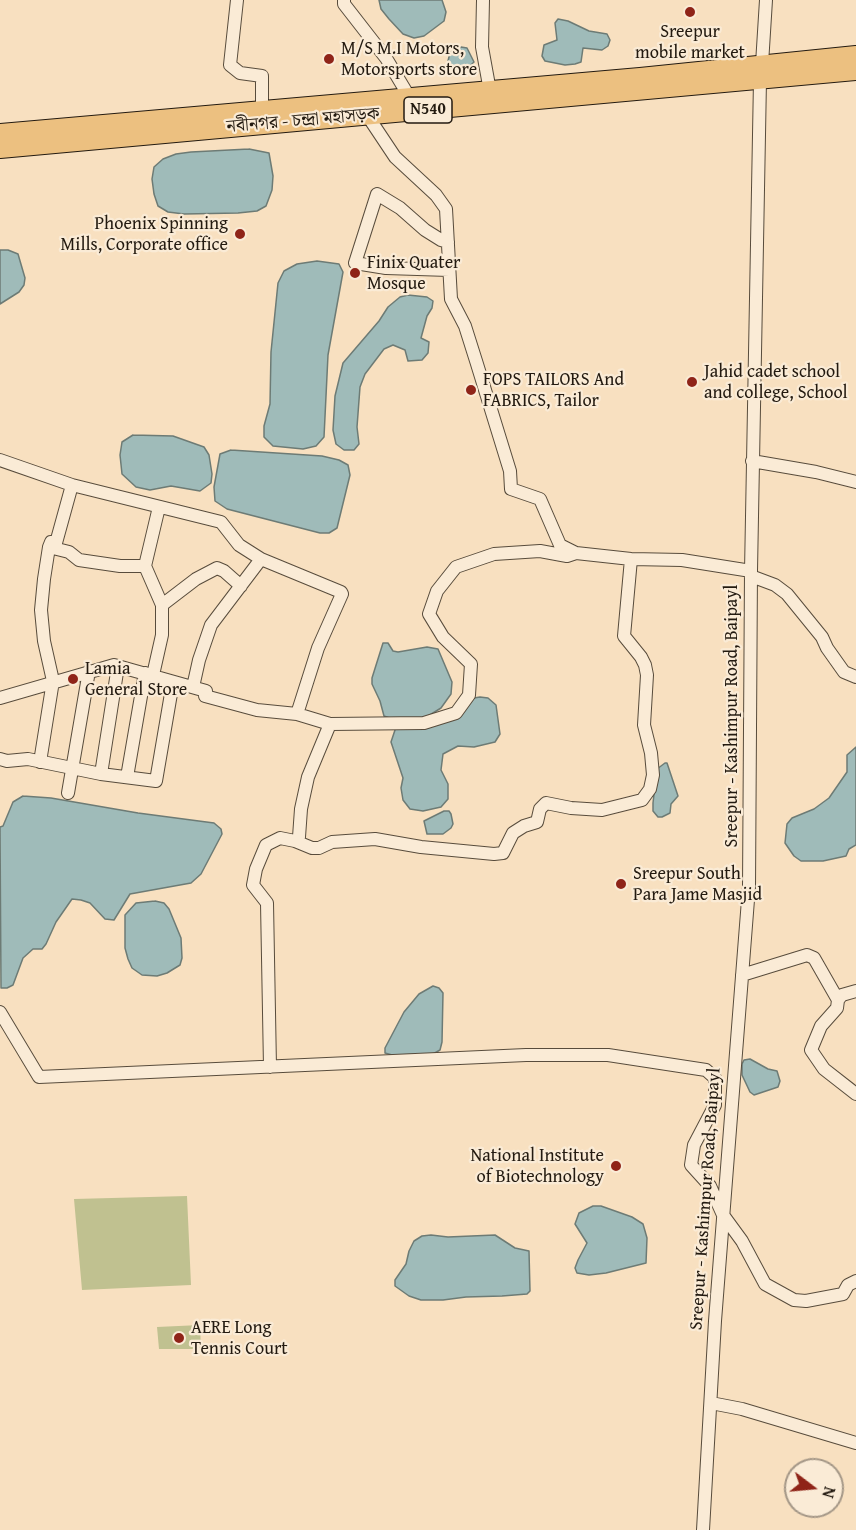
<!DOCTYPE html>
<html>
<head>
<meta charset="utf-8">
<style>
  body { margin:0 }
  #map { position:relative; width:856px; height:1530px; overflow:hidden; background:#f8e0c0; font-family:"Gentium Book Plus",serif }
  canvas { display:block }
  .north { position:absolute; left:784px; top:1458px; width:60px; height:60px; box-sizing:border-box; background:#faebd6; border:2px solid #a49787; border-radius:50%; rotate:106deg; font-size:16px; font-weight:700; line-height:24px; text-align:center; color:#231a10 }
  .north::after { content:''; display:block; margin:auto; width:21px; height:27px; background:#8f2418; clip-path:polygon(50% 0,100% 100%,50% 72%,0 100%) }
</style>
</head>
<body>
<div id="map">
<canvas width="856" height="1530"></canvas>
<div class="north">N</div>
</div>
<script>
const c = document.querySelector('canvas').getContext('2d');
c.lineJoin = 'round';
function fill(path, color) {
  c.fillStyle = color;
  c.fill(path, 'evenodd');
}
function shape(rows) {
  const path = new Path2D();
  for (const r of rows) {
    path.moveTo(r[0], r[1]);
    for (let i = 2; i < r.length; i += 2) path.lineTo(r[i], r[i + 1]);
  }
  return path;
}
function strokePath(path, color, width, dash) {
  c.strokeStyle = color;
  c.lineWidth = width;
  c.lineCap = dash ? 'butt' : 'round';
  c.setLineDash(dash || []);
  c.stroke(path);
}
function drawText(font, color, halo, rows, align = 'center') {
  c.font = font + ' "Gentium Book Plus","Noto Serif Bengali",serif';
  c.lineWidth = 4.5;
  c.setLineDash([]);
  c.textBaseline = 'middle';
  c.strokeStyle = halo;
  c.fillStyle = color;
  for (const [text, x, y, turn = 0] of rows) {
    c.save();
    c.translate(x, y);
    c.rotate((+turn || 0) * Math.PI / 180);
    c.textAlign = isNaN(turn) ? turn : align;
    if (halo) c.strokeText(text, 0, 0);
    c.fillText(text, 0, 0);
    c.restore();
  }
}
const green = shape([
  [187,1196,191,1285,82,1290,74,1199],
  [200,1325,201,1349,159,1349,157,1327]
]);
const water = shape([
  [379,0,442,0,446,12,444,21,424,36,414,38,403,34,389,19,381,9,379,0],
  [558,19,568,21,589,31,607,34,610,40,608,46,602,50,583,48,581,62,575,64,565,65,545,61,542,56,544,45,557,40,555,23,558,19],
  [461,47,467,48,474,62,469,67,463,69,450,66,448,61,450,53,454,49,461,47],
  [249,149,269,153,273,176,272,190,266,206,257,211,238,213,184,214,168,212,158,206,154,194,152,179,154,167,163,159,176,154,191,152,249,149],
  [0,250,8,250,18,254,25,278,24,285,19,292,0,304,0,250],
  [317,261,339,264,343,272,328,355,324,437,316,446,303,449,273,446,264,437,264,426,270,404,271,352,278,283,284,271,297,264,317,261],
  [408,295,427,297,433,301,432,308,427,316,421,338,429,342,428,353,422,360,408,361,405,350,393,345,384,349,365,374,360,387,357,427,359,444,354,450,344,450,336,444,333,430,335,396,343,363,379,321,388,307,400,297,408,295],
  [133,435,173,436,204,447,209,455,212,474,211,483,200,491,171,486,150,490,136,487,122,474,120,455,122,442,133,435],
  [231,450,322,456,339,460,348,465,350,475,337,528,329,533,320,533,227,509,215,501,214,487,220,454,231,450],
  [383,643,388,643,393,651,398,652,427,647,438,649,452,682,451,694,441,708,425,718,392,719,384,716,380,701,372,684,372,678,383,643],
  [480,697,488,698,496,705,500,734,495,742,474,747,458,746,443,754,441,770,448,784,448,799,441,807,423,811,410,809,403,800,401,788,403,778,391,742,396,727,429,724,474,698,480,697],
  [856,747,856,845,849,849,846,856,823,861,801,861,794,856,785,843,787,824,792,818,814,809,829,798,847,772,847,755,856,747],
  [665,763,667,763,678,796,671,804,670,813,662,817,658,817,653,811,653,803,657,769,665,763],
  [23,796,51,798,138,813,214,823,221,829,222,834,201,874,191,883,130,894,114,920,105,919,90,903,81,900,72,899,56,922,46,944,42,949,33,949,23,958,13,985,7,988,1,988,0,827,3,826,13,802,23,796],
  [444,811,449,811,451,814,453,824,451,828,443,834,427,834,424,821,444,811],
  [155,901,164,903,169,909,181,938,182,958,180,965,167,973,157,976,142,975,132,968,128,959,125,948,125,915,136,903,155,901],
  [433,986,439,988,443,993,442,1042,440,1050,433,1054,392,1055,385,1053,385,1048,404,1012,419,994,433,986],
  [750,1059,768,1069,777,1071,780,1081,778,1087,754,1095,750,1092,742,1075,742,1064,744,1060,750,1059],
  [593,1206,601,1206,632,1217,643,1224,647,1238,646,1263,606,1273,589,1275,577,1273,575,1268,578,1260,587,1243,575,1224,579,1213,593,1206],
  [431,1235,448,1237,495,1235,515,1248,529,1251,530,1291,527,1294,502,1296,466,1297,443,1300,421,1300,409,1296,395,1286,395,1280,406,1264,409,1251,414,1241,422,1236,431,1235]
]);
const minor = shape([
  [237,0,230,65,240,73,262,76,262,111],
  [344,0,344,4,386,58,410,98],
  [483,0,482,47,490,91],
  [762,64,766,0],
  [367,115,395,157,436,195,446,209,451,299,465,326,477,364,510,471,511,489,540,499,560,545,576,553,631,559,682,560,751,571],
  [448,242,441,240,425,230,400,208,377,194,355,263,386,268,449,270],
  [0,460,72,485,221,522,239,545,261,559,341,592,342,594,318,648,297,714],
  [752,461,816,472,856,482],
  [49,547,69,552,79,560,120,566,145,566],
  [751,576,775,585,787,594,822,637,827,648,844,672,856,677],
  [162,605,196,579,217,568,224,571,241,586],
  [153,675,162,635,162,605,145,566,159,507],
  [193,687,199,660,211,625,261,559],
  [0,698,114,665,206,691,205,696,257,710,297,714,330,724,424,723,456,713,469,695,471,664,443,637,429,614,437,591,456,567,494,554,540,551,567,556,576,553],
  [0,759,7,761,28,759,101,774,156,781,173,682],
  [40,762,53,681,44,641,41,610,44,579,49,547,51,542,56,543,72,485],
  [101,774,118,666],
  [127,777,145,673],
  [68,793,89,671],
  [295,841,312,848,319,848,332,842,375,839,421,847,494,854,503,853,513,833,524,826,537,822,540,809,546,803,571,808,602,810,642,800,650,789,653,775,651,753,644,725,647,675,645,665,641,657,624,636,631,559],
  [742,975,807,955,814,958,838,1000,842,995,856,991],
  [838,1000,837,1008,821,1026,811,1050,824,1069,856,1094],
  [0,1012,39,1077,526,1055,608,1055,706,1070,715,1078,715,1105,694,1145,691,1165,710,1186,723,1215,742,1241,765,1284,794,1300,806,1301,843,1294,848,1285,856,1281],
  [270,1067,267,903,253,885,256,869,266,845,280,838,295,841,299,837,301,809,308,777,330,724],
  [711,1403,742,1409,856,1443],
  [703,1530,715,1321,749,887,751,571,760,80]
]);
const highway = shape([
  [0,133,640,77,856,55],
  [0,149,856,71]
]);
const markers = [
  [690,12,6,"#8f2418"],
  [329,59,6,"#8f2418"],
  [240,234,6,"#8f2418"],
  [355,273,6,"#8f2418"],
  [692,382,6,"#8f2418"],
  [471,390,6,"#8f2418"],
  [73,679,6,"#8f2418"],
  [621,884,6,"#8f2418"],
  [616,1166,6,"#8f2418"],
  [179,1338,6,"#8f2418"]
];
const shields = [
  [428,110,48]
];
const shieldNames = [
  ["N540",428,110]
];
const poiNames = [
  ["Sreepur",690,32,"center"],
  ["mobile market",690,53,"center"],
  ["M/S M.I Motors,",341,49],
  ["Motorsports store",341,70],
  ["Phoenix Spinning",228,224,"right"],
  ["Mills, Corporate office",228,245,"right"],
  ["Finix Quater",367,263],
  ["Mosque",367,284],
  ["Jahid cadet school",704,372],
  ["and college, School",704,393],
  ["FOPS TAILORS And",483,380],
  ["FABRICS, Tailor",483,401],
  ["Lamia",85,669],
  ["General Store",85,690],
  ["Sreepur South",633,874],
  ["Para Jame Masjid",633,895],
  ["National Institute",604,1156,"right"],
  ["of Biotechnology",604,1177,"right"],
  ["AERE Long",191,1328],
  ["Tennis Court",191,1349]
];
const streetNames = [
  ["নবীনগর - চন্দ্রা মহাসড়ক",303,121,-5],
  ["Sreepur - Kashimpur Road, Baipayl",732,716,-90],
  ["Sreepur - Kashimpur Road, Baipayl",706,1199,-86]
];
fill(green, '#c0c190');
fill(water, '#9fbbb9');
strokePath(water, '#6d7b75', 1.5);
strokePath(minor, '#584c3c', 14);
strokePath(highway, '#231a10', 20);
strokePath(minor, '#faebd6', 12);
strokePath(highway, '#ecc080', 18);
for (const [x, y, r, color] of markers) {
  const dot = new Path2D();
  dot.arc(x, y, r, 0, 2 * Math.PI);
  c.fillStyle = color;
  c.fill(dot);
  strokePath(dot, '#faebd6', 2);
}
for (const [x, y, w] of shields) {
  const box = new Path2D();
  box.roundRect(x - w / 2, y - 13, w, 26, 4.5);
  c.fillStyle = '#faebd6';
  c.fill(box);
  strokePath(box, '#231a10', 1.5);
}
drawText('bold 16px', '#231a10', null, shieldNames);
drawText('18px', '#231a10', '#faebd6', poiNames, 'left');
drawText('18px', '#231a10', '#faebd6', streetNames);
</script>
</body>
</html>
